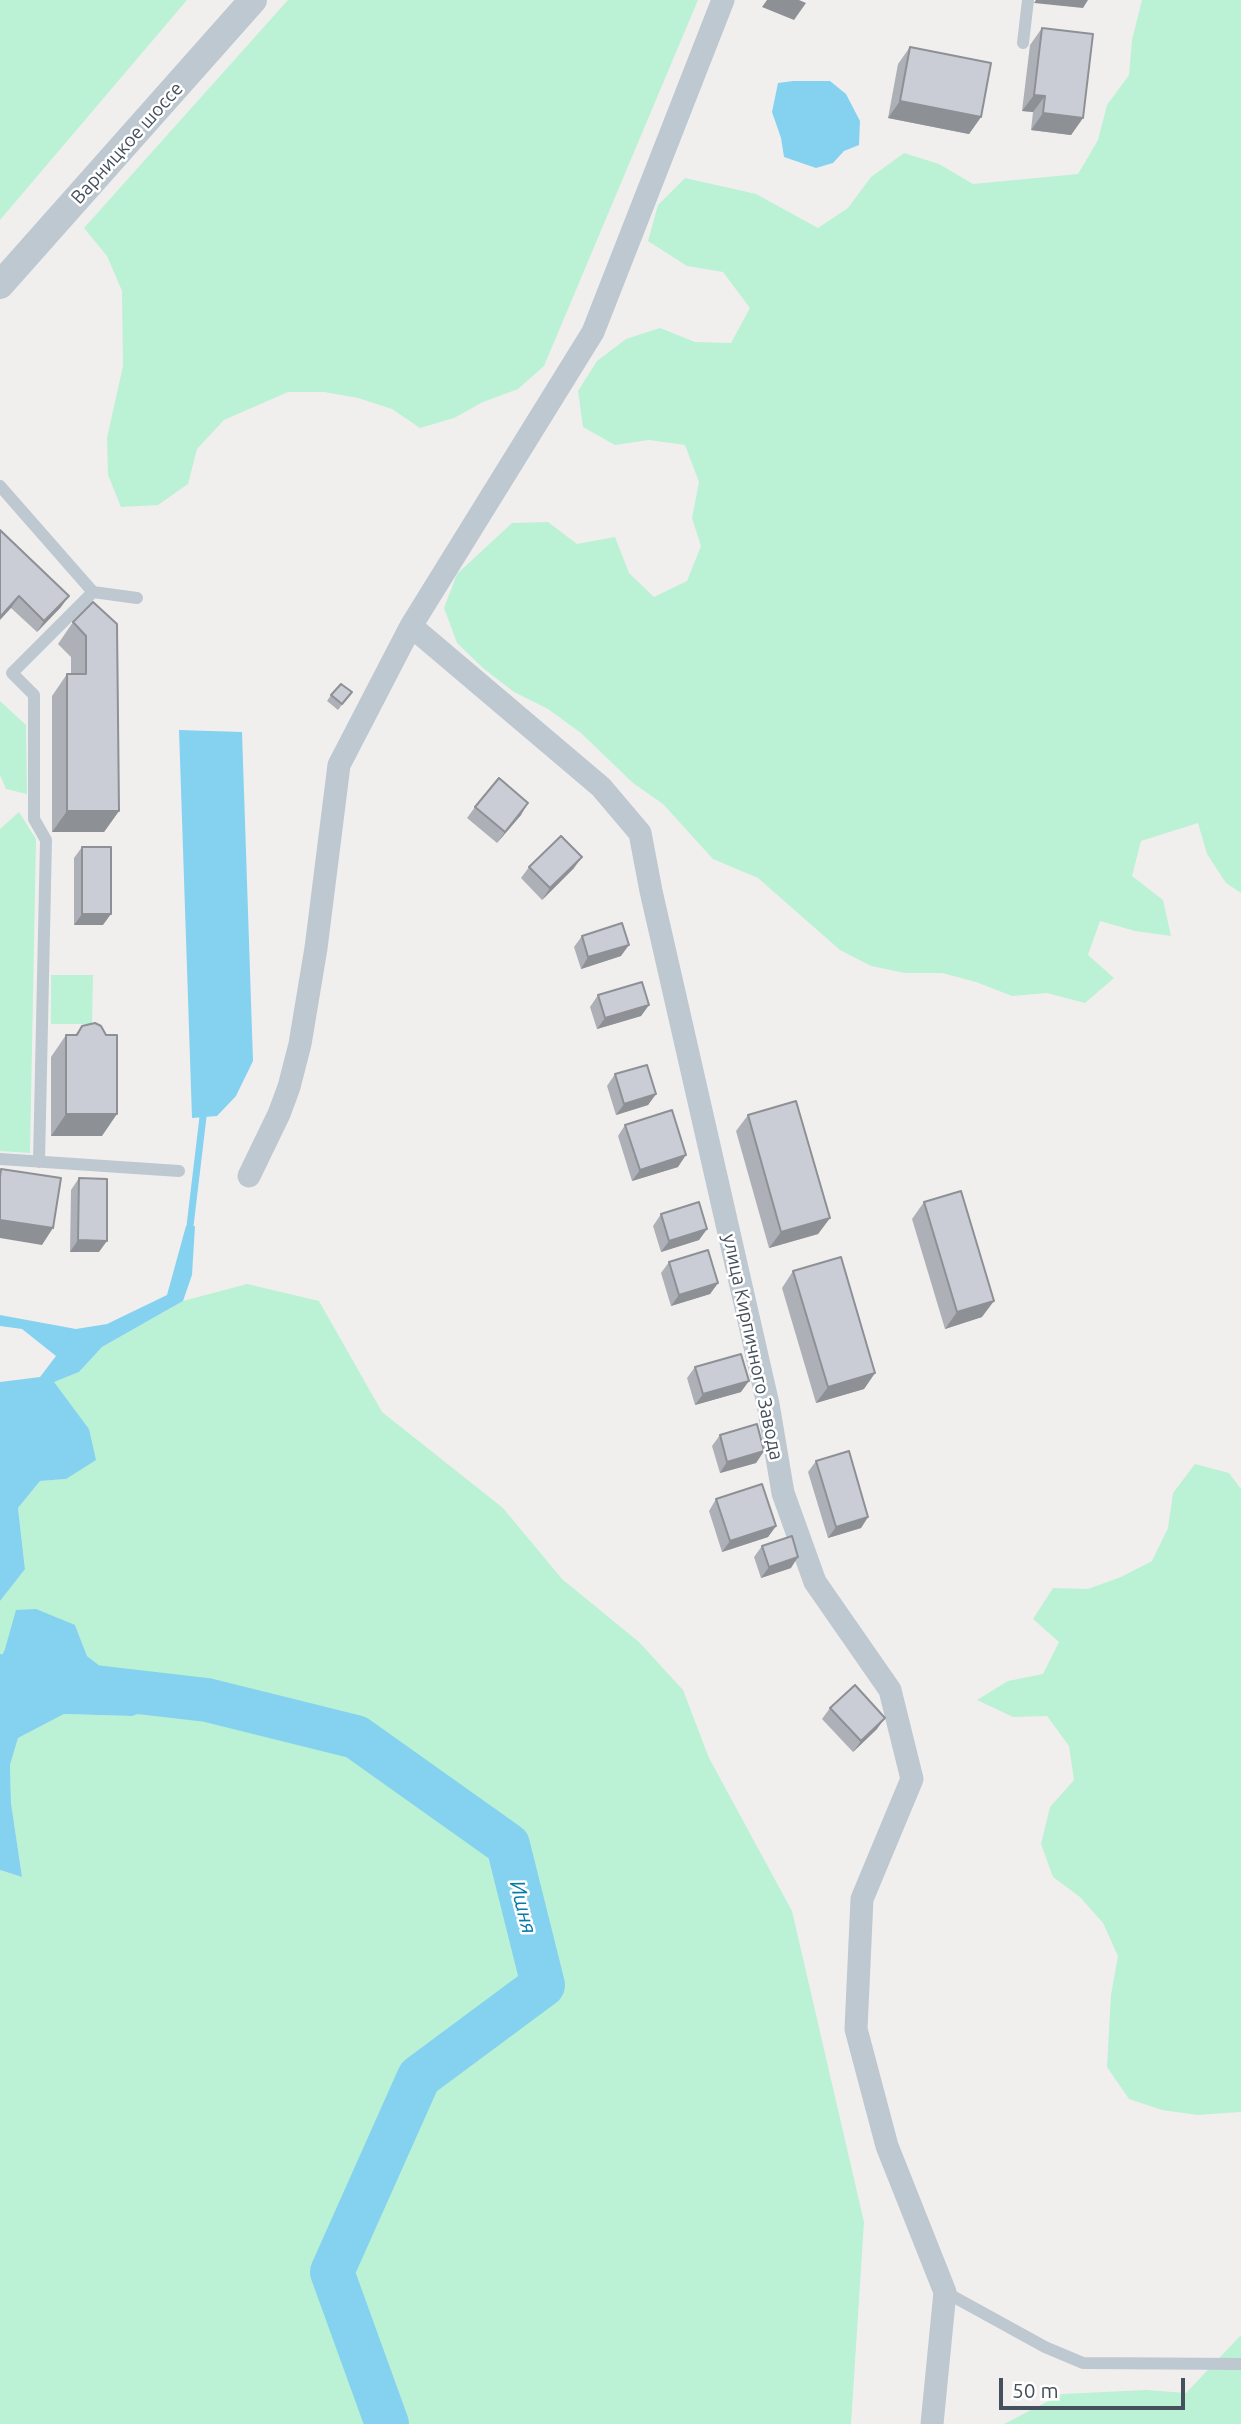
<!DOCTYPE html>
<html>
<head>
<meta charset="utf-8">
<style>
  body { margin:0 }
  #map { position:relative; width:1241px; height:2424px; overflow:hidden; background:#f1efee; font-family:Ubuntu,sans-serif }
  canvas { display:block }
  .scale { position:absolute; left:999px; top:2378px; width:186px; height:32px; box-sizing:border-box; border:4px solid #46505d; border-top:0; padding-left:9px; font-size:21px; line-height:24px; white-space:nowrap; color:#46505d; -webkit-text-stroke:5px #fff; paint-order:stroke }
</style>
</head>
<body>
<div id="map">
<canvas width="1241" height="2424"></canvas>
<div class="scale">50 m</div>
</div>
<script>
const c = document.querySelector('canvas').getContext('2d');
c.lineJoin = 'round';
function fill(path, color) {
  c.fillStyle = color;
  c.fill(path, 'evenodd');
}
function shape(rows) {
  const path = new Path2D();
  for (const r of rows) {
    path.moveTo(r[0], r[1]);
    for (let i = 2; i < r.length; i += 2) path.lineTo(r[i], r[i + 1]);
  }
  return path;
}
function strokePath(path, color, width, dash) {
  c.strokeStyle = color;
  c.lineWidth = width;
  c.lineCap = dash ? 'butt' : 'round';
  c.setLineDash(dash || []);
  c.stroke(path);
}
function drawText(font, color, halo, rows, align = 'center') {
  c.font = font + ' Ubuntu,sans-serif';
  c.lineWidth = 5;
  c.setLineDash([]);
  c.textBaseline = 'middle';
  c.strokeStyle = halo;
  c.fillStyle = color;
  for (const [text, x, y, turn = 0] of rows) {
    c.save();
    c.translate(x, y);
    c.rotate((+turn || 0) * Math.PI / 180);
    c.textAlign = isNaN(turn) ? turn : align;
    if (halo) c.strokeText(text, 0, 0);
    c.fillText(text, 0, 0);
    c.restore();
  }
}
const green = shape([
  [0,0,187,0,0,220],
  [288,0,698,0,544,366,518,389,483,402,454,418,420,428,392,409,358,398,324,392,288,392,224,420,197,449,188,484,158,505,121,507,108,475,107,438,123,366,122,291,107,256,84,228],
  [1142,0,1241,0,1241,893,1226,883,1207,854,1198,823,1141,841,1132,876,1163,900,1171,936,1135,931,1100,921,1088,955,1114,978,1085,1003,1047,993,1012,996,976,982,942,973,905,973,871,966,840,950,758,878,713,859,663,804,633,783,581,733,548,709,514,692,483,668,457,643,444,608,457,574,512,523,548,522,577,544,615,537,629,573,654,597,687,581,701,546,692,518,699,482,685,445,649,440,615,445,583,427,578,391,597,361,626,339,660,328,695,342,731,343,750,308,723,272,687,266,648,241,658,205,685,178,756,194,818,228,848,208,871,177,904,153,939,164,973,184,1078,174,1098,140,1107,105,1129,75,1132,40],
  [0,701,26,725,27,794,6,789,0,775],
  [19,812,36,839,30,1153,0,1151,0,829],
  [51,975,93,975,92,1024,51,1024],
  [247,1284,319,1301,382,1412,503,1508,562,1579,639,1642,683,1690,709,1758,792,1911,864,2222,851,2424,0,2424,0,1870,22,1877,11,1803,10,1765,18,1738,64,1714,132,1716,146,1711,180,1717,184,1691,157,1701,127,1687,87,1656,75,1625,5,1649,0,1659,0,1601,25,1568,18,1508,40,1481,66,1479,89,1429,53,1382,79,1372,102,1347,183,1301],
  [1195,1464,1229,1473,1241,1489,1241,2112,1197,2115,1162,2110,1129,2099,1107,2067,1111,1995,1118,1956,1103,1923,1080,1897,1053,1877,1041,1844,1050,1807,1074,1780,1069,1746,1047,1716,1013,1717,977,1700,1008,1681,1043,1674,1059,1642,1033,1619,1053,1588,1088,1589,1121,1577,1152,1561,1168,1528,1173,1493],
  [1241,2335,1241,2424,1004,2424,1062,2394,1146,2390,1186,2393]
]);
const water = shape([
  [793,81,830,81,846,94,860,121,859,145,844,151,833,163,816,168,784,157,781,138,772,112,778,83],
  [179,730,242,732,253,1061,236,1096,217,1116,192,1118],
  [186,1226,195,1226,192,1275,183,1301,102,1347,79,1372,54,1382,89,1429,96,1460,66,1479,40,1481,18,1508,25,1569,0,1601,0,1382,40,1377,56,1356,22,1329,0,1326,0,1315,76,1329,107,1324,167,1295],
  [36,1609,75,1625,87,1656,127,1687,157,1701,184,1690,207,1700,180,1717,147,1711,132,1716,64,1714,18,1738,10,1765,11,1803,22,1877,0,1870,0,1659,5,1649,16,1610]
]);
const stream = shape([
  [190,1226,203,1117]
]);
const river = shape([
  [0,1676,207,1700,356,1737,508,1845,543,1985,419,2077,332,2272,387,2424]
]);
const service = shape([
  [1023,43,1028,0],
  [0,486,93,592,137,598],
  [0,1159,179,1171],
  [39,1162,46,840,34,819,34,695,12,673,93,592],
  [945,2292,1045,2347,1083,2363,1241,2364]
]);
const minor = shape([
  [411,626,601,787,640,833,651,891,768,1404,783,1493,815,1582,890,1690,912,1779,862,1899,856,2029,887,2146,945,2292,932,2424],
  [249,1176,279,1114,289,1087,300,1044,316,948,339,765,411,626,593,332,723,0]
]);
const tertiary = shape([
  [0,285,253,0]
]);
const wall = shape([
  [1042,28,1083,118,1071,135,1031,130,1033,112,1022,111,1030,45],
  [910,47,981,117,969,134,888,118,898,64],
  [0,530,61,607,37,632,11,608],
  [93,602,119,811,104,832,52,832,52,696,67,674,71,674,71,657,58,644,73,622],
  [352,692,338,710,327,701,331,695],
  [475,807,521,815,497,843,467,818],
  [82,847,103,925,74,925,74,858],
  [529,867,574,868,542,900,521,878],
  [582,936,621,956,581,969,574,947],
  [598,995,649,1005,641,1016,597,1029,590,1007],
  [82,1026,102,1136,51,1136,51,1057,66,1035,75,1035],
  [615,1074,656,1094,648,1105,616,1115,607,1086],
  [748,1115,830,1218,818,1234,769,1248,736,1131],
  [625,1125,678,1167,632,1181,618,1136],
  [79,1178,99,1252,70,1252,71,1190],
  [924,1202,982,1317,945,1329,912,1219],
  [661,1214,707,1229,699,1240,661,1252,653,1226],
  [669,1262,718,1283,710,1294,671,1306,661,1273],
  [793,1271,875,1373,864,1389,816,1403,782,1288],
  [695,1367,741,1392,695,1405,687,1378],
  [720,1435,764,1451,756,1463,720,1473,712,1446],
  [816,1461,868,1517,861,1528,828,1538,808,1472],
  [716,1499,776,1526,768,1537,722,1552,709,1511],
  [762,1546,791,1568,761,1578,754,1557],
  [830,1708,877,1729,853,1752,822,1719]
]);
const shadedWall = shape([
  [767,0,799,0,806,3,794,20,762,7],
  [1036,0,1088,0,1083,8,1034,3],
  [1034,95,1045,96,1033,112,1022,111],
  [900,101,981,117,969,134,888,118],
  [1043,113,1083,118,1071,135,1031,130],
  [19,596,11,608,0,620,0,617],
  [69,596,61,607,37,632,44,621],
  [528,803,521,815,497,843,505,832],
  [67,811,119,811,104,832,52,832],
  [582,857,574,868,542,900,550,888],
  [82,914,111,914,103,925,74,925],
  [629,945,621,956,581,969,588,957],
  [649,1005,641,1016,597,1029,605,1018],
  [656,1094,648,1105,616,1115,624,1104],
  [66,1114,117,1114,102,1136,51,1136],
  [686,1155,678,1167,632,1181,640,1170],
  [830,1218,818,1234,769,1248,781,1232],
  [0,1220,53,1228,42,1245,0,1238],
  [707,1229,699,1240,661,1252,669,1241],
  [78,1240,107,1241,99,1252,70,1252],
  [718,1283,710,1294,671,1306,679,1295],
  [994,1301,982,1317,945,1329,957,1312],
  [875,1373,864,1389,816,1403,828,1387],
  [749,1381,741,1392,695,1405,703,1394],
  [764,1451,756,1463,720,1473,727,1462],
  [868,1517,861,1528,828,1538,836,1527],
  [776,1526,768,1537,722,1552,730,1541],
  [798,1557,791,1568,761,1578,769,1567],
  [885,1718,877,1729,853,1752,861,1741]
]);
const building = shape([
  [1042,28,1093,34,1083,118,1043,113,1045,96,1034,95,1042,28],
  [910,47,991,63,981,117,900,101,910,47],
  [0,530,69,596,44,621,19,596,0,617,0,530],
  [93,602,117,624,119,811,67,811,67,674,86,674,86,636,73,622,93,602],
  [341,684,352,692,342,704,331,695,341,684],
  [499,778,528,803,505,832,475,807,499,778],
  [561,836,582,857,550,888,529,867,561,836],
  [82,847,111,847,111,914,82,914,82,847],
  [622,923,629,945,588,957,582,936,622,923],
  [642,982,649,1005,605,1018,598,995,642,982],
  [95,1023,101,1026,106,1035,117,1035,117,1114,66,1114,66,1035,77,1035,82,1026,95,1023],
  [647,1065,656,1094,624,1104,615,1074,647,1065],
  [796,1101,830,1218,781,1232,748,1115,796,1101],
  [672,1110,686,1155,640,1170,625,1125,672,1110],
  [1,1169,61,1178,53,1228,0,1220,0,1177,1,1169],
  [79,1178,107,1179,107,1241,78,1240,79,1178],
  [961,1191,994,1301,957,1312,924,1202,961,1191],
  [699,1202,707,1229,669,1241,661,1214,699,1202],
  [708,1250,718,1283,679,1295,669,1262,708,1250],
  [841,1257,875,1373,828,1387,793,1271,841,1257],
  [741,1354,749,1381,703,1394,695,1367,741,1354],
  [757,1424,764,1451,727,1462,720,1435,757,1424],
  [849,1451,868,1517,836,1527,816,1461,849,1451],
  [762,1484,776,1526,730,1541,716,1499,762,1484],
  [792,1536,798,1557,769,1567,762,1546,792,1536],
  [855,1685,885,1718,861,1741,830,1708,855,1685]
]);
const streetNames = [
  ["Варницкое шоссе",127,143,-48],
  ["улица Кирпичного Завода",753,1347,78]
];
const waterNames = [
  ["Ишня",523,1907,76]
];
fill(green, '#bbf1d4');
fill(water, '#85d2f0');
strokePath(stream, '#85d2f0', 7);
strokePath(river, '#85d2f0', 44);
strokePath(service, '#bec8d1', 12);
strokePath(minor, '#bec8d1', 23);
strokePath(tertiary, '#bec8d1', 28);
fill(wall, '#aeb0b7');
fill(shadedWall, '#8d9095');
fill(building, '#cacdd5');
strokePath(building, '#8d9095', 2);
drawText('19px', '#46505d', '#fff', streetNames);
drawText('italic 21px', '#067aa9', '#fff', waterNames);
</script>
</body>
</html>
